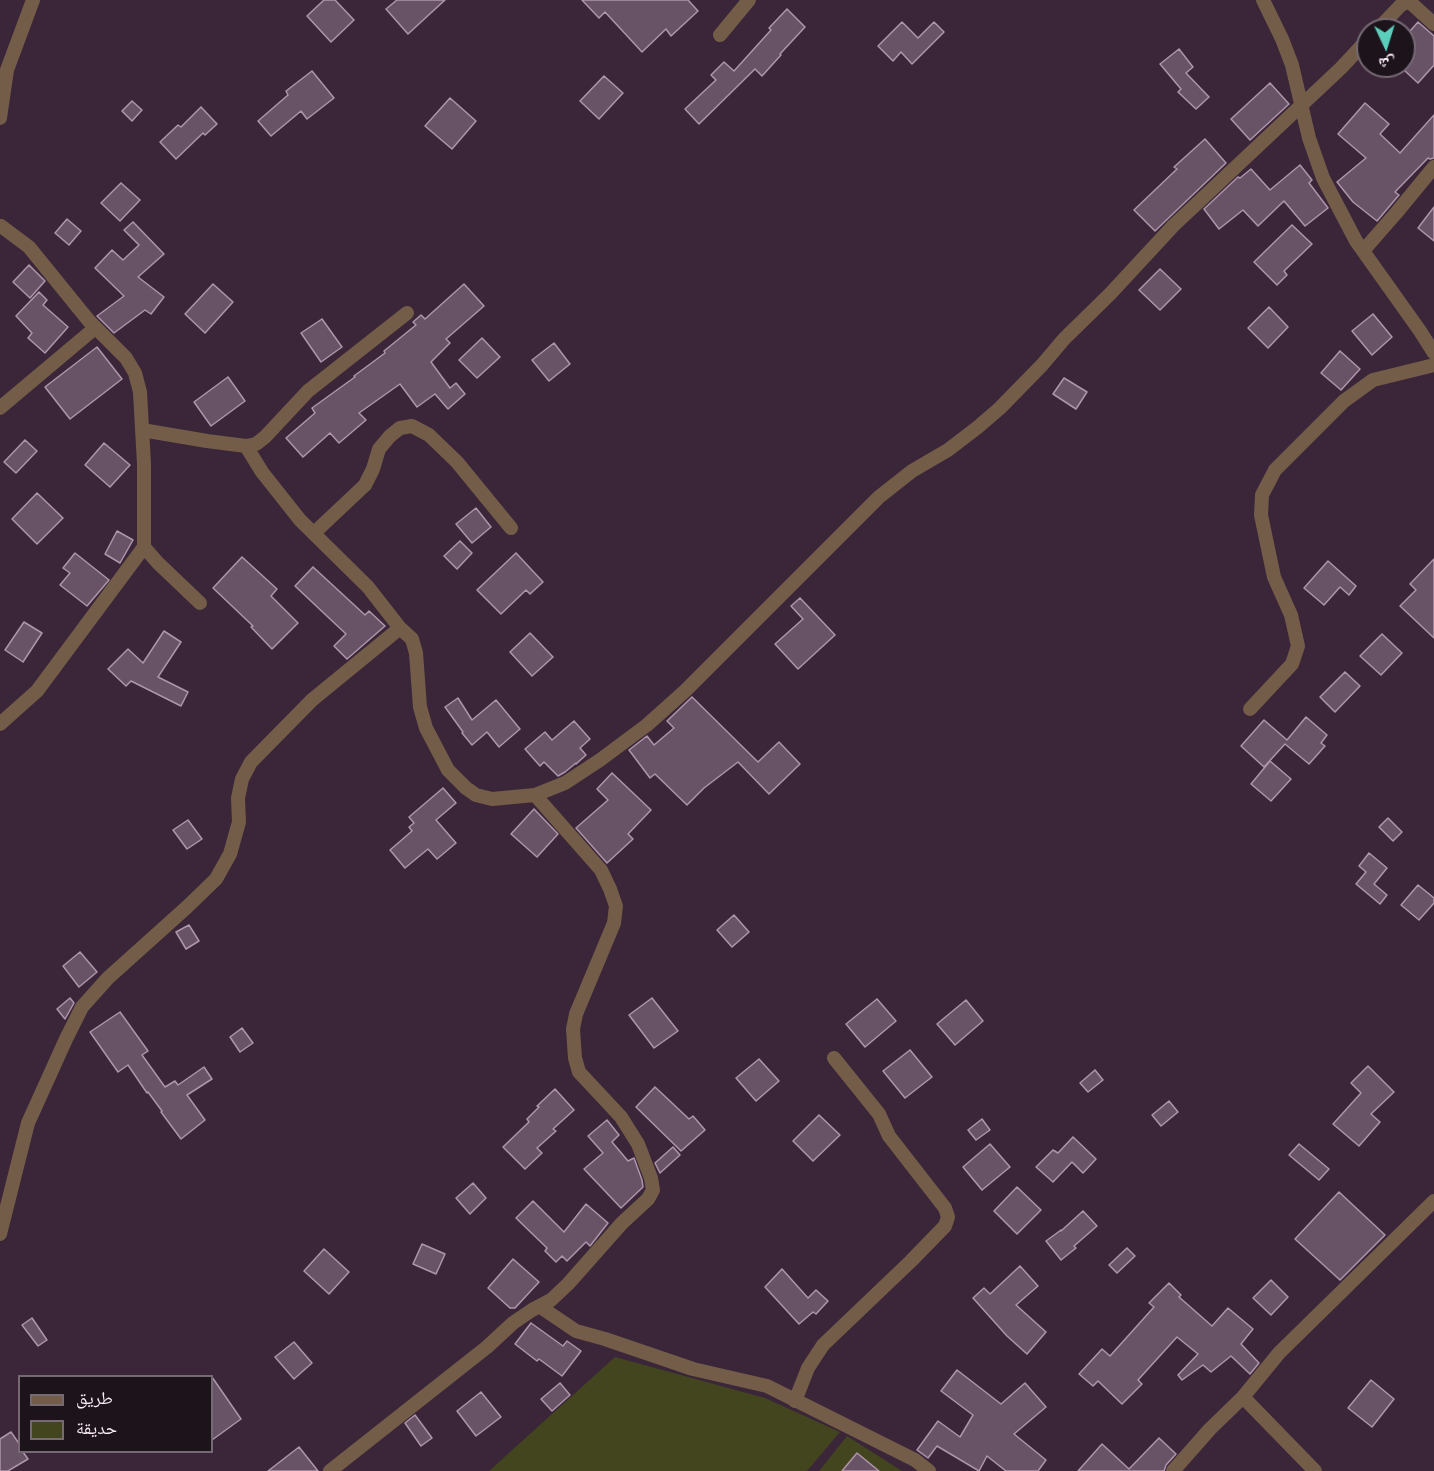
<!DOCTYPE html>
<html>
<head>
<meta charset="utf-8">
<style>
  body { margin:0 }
  #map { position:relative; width:1434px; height:1471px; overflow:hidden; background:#3a2638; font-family:Ubuntu,"Noto Naskh Arabic",sans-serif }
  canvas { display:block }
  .legend { position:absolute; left:18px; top:1375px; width:195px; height:78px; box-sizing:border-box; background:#1c131b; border:2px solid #756a73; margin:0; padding:8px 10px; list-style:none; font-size:18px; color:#faecf8 }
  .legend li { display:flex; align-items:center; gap:12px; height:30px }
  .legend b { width:30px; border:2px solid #756a73 }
  .north { position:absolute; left:1356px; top:18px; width:60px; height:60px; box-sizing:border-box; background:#1c131b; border:2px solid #756a73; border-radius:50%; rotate:176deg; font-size:16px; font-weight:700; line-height:24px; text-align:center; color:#faecf8 }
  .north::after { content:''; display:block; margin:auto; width:21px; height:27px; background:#5bcebc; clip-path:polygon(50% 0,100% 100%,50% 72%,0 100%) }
</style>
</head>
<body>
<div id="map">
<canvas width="1434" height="1471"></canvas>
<ul class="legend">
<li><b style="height:8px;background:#735d49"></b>طريق</li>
<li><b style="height:16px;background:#43451f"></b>حديقة</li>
</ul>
<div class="north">ش</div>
</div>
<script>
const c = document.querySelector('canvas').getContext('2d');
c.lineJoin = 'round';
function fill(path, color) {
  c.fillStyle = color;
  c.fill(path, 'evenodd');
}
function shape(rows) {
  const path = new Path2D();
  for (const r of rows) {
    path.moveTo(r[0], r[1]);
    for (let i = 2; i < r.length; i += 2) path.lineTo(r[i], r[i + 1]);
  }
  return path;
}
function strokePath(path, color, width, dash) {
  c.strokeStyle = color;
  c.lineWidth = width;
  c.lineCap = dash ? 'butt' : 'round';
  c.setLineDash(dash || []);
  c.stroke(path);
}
const green = shape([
  [615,1357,765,1398,840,1432,807,1471,489,1471],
  [847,1436,902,1471,819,1471]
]);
const building = shape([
  [324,0,335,0,354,20,331,42,307,16,324,0],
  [397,0,445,0,408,34,386,9,397,0],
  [582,0,688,0,698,11,671,36,666,29,642,52,605,12,599,18,582,0],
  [787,9,805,27,780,54,781,55,762,76,755,69,699,124,685,109,716,80,711,75,724,62,734,71,771,30,769,28,787,9],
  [902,22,918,38,934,22,944,32,912,64,901,52,893,61,878,46,902,22],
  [1418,22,1434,36,1434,65,1418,83,1404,70,1404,38,1418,22],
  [1179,49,1193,67,1186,73,1209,97,1196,109,1178,92,1181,89,1160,64,1179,49],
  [312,71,334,98,307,119,301,111,271,136,258,121,288,95,286,91,312,71],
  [604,76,623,93,599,119,580,101,604,76],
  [1270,83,1289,104,1250,140,1231,119,1270,83],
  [450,98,476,121,452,149,425,126,450,98],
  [132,101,142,110,132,121,122,111,132,101],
  [1365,103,1389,124,1380,134,1400,153,1434,115,1434,158,1430,159,1428,158,1395,192,1399,195,1377,221,1353,202,1337,182,1366,158,1338,134,1365,103],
  [201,107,217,124,205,135,203,133,176,159,160,142,178,125,181,127,201,107],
  [1205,139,1226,163,1155,231,1134,210,1177,169,1174,167,1205,139],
  [1300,165,1312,180,1309,183,1328,208,1305,226,1284,201,1258,226,1243,210,1219,229,1204,209,1238,177,1240,178,1251,169,1270,190,1300,165],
  [121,183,140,200,120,221,101,203,121,183],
  [1434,207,1434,241,1418,228,1434,207],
  [67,219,81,231,69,245,55,233,67,219],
  [133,222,164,254,138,277,164,297,151,314,145,310,114,333,97,316,124,296,95,268,112,250,123,260,139,245,124,230,133,222],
  [1292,225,1312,244,1284,271,1287,275,1277,285,1254,262,1292,225],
  [29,265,45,281,30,298,13,282,29,265],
  [1160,269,1181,289,1160,310,1139,290,1160,269],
  [213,284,233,302,205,333,185,314,213,284],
  [464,284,484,306,446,339,450,343,431,362,450,388,456,383,465,394,448,409,435,394,417,407,400,384,359,413,366,420,339,443,330,433,303,457,286,438,315,413,312,408,355,377,354,376,385,353,384,351,416,325,413,322,421,315,425,319,464,284],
  [39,292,47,300,43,305,68,327,45,353,28,338,32,333,16,316,39,292],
  [1269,307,1288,327,1268,348,1248,328,1269,307],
  [1373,314,1392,337,1372,355,1352,331,1373,314],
  [322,319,342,347,321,362,301,333,322,319],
  [482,338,500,357,477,378,459,360,482,338],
  [554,343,570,364,549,381,532,360,554,343],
  [97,347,122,379,70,419,45,387,97,347],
  [1340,351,1360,369,1341,390,1321,373,1340,351],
  [228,377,245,401,211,426,194,402,228,377],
  [1064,378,1087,392,1076,409,1053,394,1064,378],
  [25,440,37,451,16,473,4,462,25,440],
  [104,443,130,465,110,487,85,465,104,443],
  [37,493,63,518,37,544,12,519,37,493],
  [476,508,491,527,472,543,456,524,476,508],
  [117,531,133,540,120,563,105,554,117,531],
  [460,541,472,553,457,569,444,556,460,541],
  [75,553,109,580,87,606,60,585,70,573,63,568,75,553],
  [516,553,543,582,530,594,526,590,501,614,477,590,516,553],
  [242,557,277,589,271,596,298,623,272,649,251,627,253,626,213,588,242,557],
  [1434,559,1434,638,1400,606,1416,590,1410,584,1434,559],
  [1328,561,1356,586,1349,595,1340,587,1324,605,1304,588,1328,561],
  [313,567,365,615,369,611,385,626,347,659,334,646,346,634,295,586,313,567],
  [800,598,835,635,798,669,775,644,803,619,791,606,800,598],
  [24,622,42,633,23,662,5,650,24,622],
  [164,631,181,642,158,677,188,692,181,706,131,681,126,686,108,669,128,649,143,663,164,631],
  [530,633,553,657,532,676,510,652,530,633],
  [1382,634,1402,653,1381,675,1360,656,1382,634],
  [1345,672,1360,686,1335,712,1320,697,1345,672],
  [692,697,758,762,779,742,800,764,769,794,738,762,704,788,687,805,655,774,650,778,629,750,647,736,654,745,674,728,667,721,692,697],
  [458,698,472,720,496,700,520,729,499,747,487,732,472,745,462,733,463,732,445,707,458,698],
  [1306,717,1327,735,1321,743,1325,746,1309,764,1285,744,1264,767,1241,746,1264,720,1287,740,1306,717],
  [574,721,590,739,580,748,586,755,576,764,576,763,565,772,558,776,544,762,540,766,525,749,545,732,552,740,574,721],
  [1270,761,1291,779,1271,801,1251,784,1270,761],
  [612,773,651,810,628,834,633,839,607,863,576,828,608,800,597,789,612,773],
  [443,788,456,803,436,820,456,843,437,859,428,849,405,868,390,850,412,831,409,827,414,823,409,817,443,788],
  [534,809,558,834,537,857,511,834,534,809],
  [1388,818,1402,832,1393,841,1379,827,1388,818],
  [188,820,202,839,187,849,173,830,188,820],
  [1369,853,1387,868,1374,884,1387,895,1380,904,1356,884,1366,872,1359,866,1369,853],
  [1418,885,1434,898,1434,903,1419,920,1401,905,1418,885],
  [734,915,749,932,732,947,717,930,734,915],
  [189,925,199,941,186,949,176,932,189,925],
  [80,952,97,972,79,987,63,966,80,952],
  [70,998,74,1003,65,1019,57,1009,70,998],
  [652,998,678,1031,654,1048,629,1015,652,998],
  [877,999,896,1021,865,1047,846,1024,877,999],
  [966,1000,983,1021,955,1045,937,1024,966,1000],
  [120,1012,148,1051,142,1055,165,1087,175,1081,178,1085,204,1067,212,1079,187,1095,205,1120,181,1139,161,1112,162,1111,148,1092,147,1093,128,1065,118,1072,90,1032,120,1012],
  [242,1028,253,1043,240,1052,230,1037,242,1028],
  [910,1050,932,1077,905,1098,883,1071,910,1050],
  [759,1059,779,1081,756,1101,736,1078,759,1059],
  [1368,1066,1394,1092,1371,1114,1380,1122,1359,1146,1333,1124,1361,1093,1351,1083,1368,1066],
  [1095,1070,1103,1080,1088,1092,1080,1083,1095,1070],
  [655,1087,689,1119,693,1116,705,1130,681,1151,636,1107,655,1087],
  [555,1089,574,1110,553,1129,556,1131,537,1148,542,1153,525,1169,503,1147,529,1122,527,1119,539,1107,537,1106,555,1089],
  [1169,1101,1178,1112,1161,1126,1152,1115,1169,1101],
  [819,1115,840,1135,813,1161,793,1141,819,1115],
  [982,1119,990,1130,976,1140,968,1130,982,1119],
  [607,1120,619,1135,612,1142,628,1161,634,1158,642,1180,643,1187,621,1208,584,1169,603,1153,588,1136,607,1120],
  [1073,1137,1096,1159,1083,1173,1072,1162,1053,1182,1036,1167,1053,1150,1058,1153,1073,1137],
  [990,1144,1010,1167,982,1190,963,1167,990,1144],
  [1299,1144,1329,1169,1319,1180,1289,1155,1299,1144],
  [673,1147,680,1155,660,1173,655,1163,673,1147],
  [473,1183,486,1198,470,1214,456,1198,473,1183],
  [1017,1187,1041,1210,1017,1234,994,1211,1017,1187],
  [1339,1192,1385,1235,1340,1280,1295,1239,1339,1192],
  [533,1201,564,1232,586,1204,608,1223,590,1246,586,1242,567,1261,562,1256,556,1262,545,1251,547,1248,516,1218,533,1201],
  [1083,1211,1097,1226,1074,1246,1076,1248,1061,1260,1046,1241,1061,1230,1061,1231,1083,1211],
  [422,1244,445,1254,436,1274,413,1264,422,1244],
  [1127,1248,1135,1256,1117,1273,1109,1265,1127,1248],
  [324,1249,349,1272,329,1294,304,1271,324,1249],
  [513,1259,539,1282,515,1308,510,1308,488,1288,513,1259],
  [1020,1266,1038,1286,1016,1305,1046,1332,1027,1354,1007,1336,973,1298,984,1288,990,1294,1020,1266],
  [782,1269,808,1298,816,1290,828,1301,816,1314,813,1312,799,1324,765,1287,782,1269],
  [1271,1280,1288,1297,1271,1315,1253,1298,1271,1280],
  [1169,1283,1181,1295,1179,1297,1212,1326,1228,1308,1253,1329,1241,1344,1259,1363,1250,1374,1231,1356,1211,1372,1203,1365,1182,1380,1178,1375,1198,1354,1177,1337,1138,1380,1142,1384,1122,1404,1098,1381,1093,1386,1079,1374,1102,1349,1110,1356,1154,1307,1149,1303,1169,1283],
  [32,1318,47,1340,38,1346,22,1325,32,1318],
  [531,1323,563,1346,567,1341,581,1351,562,1376,539,1359,537,1361,515,1344,531,1323],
  [294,1342,312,1363,294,1379,275,1357,294,1342],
  [957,1370,1001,1404,1025,1383,1046,1407,1014,1434,1046,1460,1038,1471,1006,1471,987,1456,979,1471,937,1446,928,1458,917,1450,938,1421,960,1437,973,1415,941,1391,957,1370],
  [212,1377,241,1419,212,1440,212,1377],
  [1371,1380,1394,1399,1372,1427,1348,1408,1371,1380],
  [560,1383,570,1395,552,1411,541,1399,560,1383],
  [481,1392,501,1417,476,1436,457,1411,481,1392],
  [415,1415,432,1438,421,1446,405,1423,415,1415],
  [11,1432,20,1445,20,1452,23,1452,28,1459,8,1471,0,1471,0,1439,11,1432],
  [1159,1438,1176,1454,1166,1465,1164,1471,1078,1471,1102,1444,1129,1469,1159,1438],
  [299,1447,318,1471,268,1471,299,1447],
  [857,1453,879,1471,842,1471,857,1453]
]);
const minor = shape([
  [1263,0,1282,39,1292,65,1309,138,1323,178,1356,241,1420,331,1434,353],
  [1377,30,1400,6,1405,2,1411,3,1434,24],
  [720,35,749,0],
  [0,118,7,70,33,0],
  [1,226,29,247,89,321,126,358,135,373,140,392,144,464,144,547,158,563,200,603],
  [1363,251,1397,212,1434,167],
  [0,408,95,328],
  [142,430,207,441,246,446,256,444,265,437,308,391,407,313],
  [246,446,262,472,300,520,368,587,400,628,412,639,416,653,420,707,426,728,448,770,466,788,476,795,492,799,535,795,565,783,600,760,647,725,685,691,879,497,912,471,948,450,978,427,1000,408,1042,365,1064,339,1110,294,1173,226,1341,68,1368,39],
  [314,533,365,485,373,469,379,449,390,436,400,428,412,426,429,435,457,462,511,528],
  [1250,709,1292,664,1298,646,1291,615,1274,577,1261,515,1262,495,1275,470,1344,401,1373,380,1434,365],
  [0,724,37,691,144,547],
  [0,1234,28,1123,66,1039,82,1007,108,978,187,907,216,879,230,854,239,822,238,798,242,779,251,762,312,700,400,628],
  [539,1306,576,1331,605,1339,693,1369,767,1386,915,1460,929,1471],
  [1243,1397,1315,1471],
  [795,1401,808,1368,823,1345,911,1261,945,1226,948,1217,945,1208,889,1136,879,1114,834,1058],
  [330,1471,487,1347,513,1323,532,1310,551,1300,568,1284,622,1223,648,1199,653,1190,651,1178,638,1144,621,1117,579,1072,575,1058,573,1029,576,1014,614,923,616,906,610,889,601,870,535,795],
  [1173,1471,1210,1429,1243,1397,1279,1353,1434,1201]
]);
fill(green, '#43451f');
fill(building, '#685266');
strokePath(building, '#ae95ab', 1.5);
strokePath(minor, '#735d49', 14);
</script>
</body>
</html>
